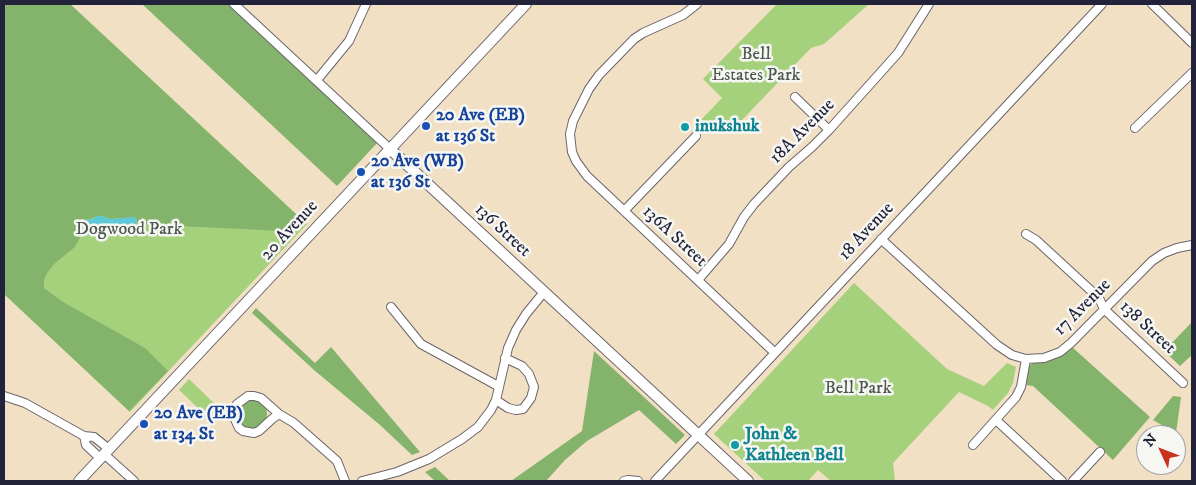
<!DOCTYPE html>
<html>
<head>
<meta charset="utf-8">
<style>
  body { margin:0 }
  #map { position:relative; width:1196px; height:485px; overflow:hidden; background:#f1e0c4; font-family:"IM FELL DW Pica",serif }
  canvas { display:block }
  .frame { position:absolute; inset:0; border:5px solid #22223b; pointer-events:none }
  .north { position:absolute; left:1136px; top:425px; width:50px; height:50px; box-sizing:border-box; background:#f6f6f2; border:1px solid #a1a1a9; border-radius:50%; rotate:313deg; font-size:14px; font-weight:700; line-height:20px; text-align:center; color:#22223b }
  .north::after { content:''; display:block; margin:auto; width:18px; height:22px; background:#c8321e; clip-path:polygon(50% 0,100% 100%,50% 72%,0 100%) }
</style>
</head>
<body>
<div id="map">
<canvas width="1196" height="485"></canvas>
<div class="frame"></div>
<div class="north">N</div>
</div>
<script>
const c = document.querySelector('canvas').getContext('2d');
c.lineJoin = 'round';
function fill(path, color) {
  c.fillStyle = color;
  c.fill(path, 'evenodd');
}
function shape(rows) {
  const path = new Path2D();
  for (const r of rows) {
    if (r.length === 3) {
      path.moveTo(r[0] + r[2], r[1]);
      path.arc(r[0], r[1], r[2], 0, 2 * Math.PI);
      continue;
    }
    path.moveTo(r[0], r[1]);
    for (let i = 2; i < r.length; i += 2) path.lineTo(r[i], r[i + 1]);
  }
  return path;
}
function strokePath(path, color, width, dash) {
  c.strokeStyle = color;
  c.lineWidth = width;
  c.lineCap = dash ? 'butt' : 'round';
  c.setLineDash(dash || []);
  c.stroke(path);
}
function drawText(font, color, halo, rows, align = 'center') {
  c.font = font + ' "IM FELL DW Pica",serif';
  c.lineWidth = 5;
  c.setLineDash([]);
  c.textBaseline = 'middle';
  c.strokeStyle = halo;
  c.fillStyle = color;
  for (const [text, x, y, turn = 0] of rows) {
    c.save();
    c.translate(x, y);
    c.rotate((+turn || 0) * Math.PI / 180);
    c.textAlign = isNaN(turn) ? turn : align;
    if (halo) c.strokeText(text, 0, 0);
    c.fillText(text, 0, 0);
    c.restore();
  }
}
const green = shape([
  [4,4,70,4,307,224,130,412,4,294],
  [777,4,869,4,824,44,811,48,742,120,716,121,707,129,699,122,722,98,703,79],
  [854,283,947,369,984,386,1007,363,1016,367,1013,383,1008,393,993,410,988,406,959,392,893,463,895,481,831,481,818,470,808,481,765,481,714,434],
  [189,379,222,411,212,421,179,390]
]);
const forest = shape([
  [4,4,70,4,298,216,283,231,138,224,135,217,111,219,101,216,84,220,78,224,78,229,83,231,75,247,55,263,47,273,44,280,44,288,63,302,145,348,168,371,129,411,4,294],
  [142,4,232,4,379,141,337,186],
  [256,308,315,363,331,347,420,452,412,455,380,425,314,370,252,313],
  [1192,322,1192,355,1180,366,1164,351],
  [1072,347,1150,417,1113,460,1033,386,1026,385,1028,367,1033,363,1045,362,1061,356],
  [594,351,685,435,676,444,639,410,587,441,565,460,546,481,511,481,582,431],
  [1173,396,1181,397,1176,433,1153,420],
  [252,414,15],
  [435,467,450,481,435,481,425,472]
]);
const water = shape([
  [97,216,101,216,111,219,135,217,137,222,134,226,134,231,130,231,116,227,90,236,78,229,77,224,84,220,92,219]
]);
const minor = shape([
  [234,4,390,149],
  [697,4,683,15,643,33,634,39,599,75,589,89,573,121,570,134,572,152,576,161,587,176,774,352],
  [1152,4,1192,43],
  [317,80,349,41,366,4],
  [795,97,829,130],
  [1135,128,1192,73],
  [624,211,696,136],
  [1026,234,1036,240,1099,298,1104,309,1183,383],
  [881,239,997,345,1012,355,1026,359,1044,358,1060,352,1071,343,1152,261,1164,253,1177,248,1192,245],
  [698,280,729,244,744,217,754,204,789,167,812,147,829,130,898,53,929,4],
  [391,307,421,344,498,386],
  [4,396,25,403,84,436,94,437,109,449],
  [248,396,254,396,261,398,279,414,272,419,259,431,254,433,243,431,239,428,234,417,237,404,248,396],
  [496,400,508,408,516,410,523,409,531,398,534,387,529,374,522,366,505,358],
  [279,414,294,423,337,461,345,481],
  [996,420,1062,481],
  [84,436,86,445,100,458],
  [973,445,1016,397,1021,387,1026,359],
  [104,454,134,481],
  [362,481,397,472,429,459,462,439,478,427,491,410,496,400,508,348,516,330,526,314,544,292],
  [624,481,628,480,638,481],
  [655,481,1102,4],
  [1073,481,1100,452]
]);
const tertiary = shape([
  [390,149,748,481],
  [79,481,526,4]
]);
const markers = [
  [426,126,5,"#1a4fb4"],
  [685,127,5,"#0f9aa8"],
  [361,172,5,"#1a4fb4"],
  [144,424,5,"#1a4fb4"],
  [735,445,5,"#0f9aa8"]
];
const parkNames = [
  ["Bell",756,55],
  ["Estates Park",756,76],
  ["Dogwood Park",129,230],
  ["Bell Park",858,389]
];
const transitNames = [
  ["20 Ave (EB)",436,116],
  ["at 136 St",436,137],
  ["20 Ave (WB)",371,162],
  ["at 136 St",371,183],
  ["20 Ave (EB)",154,414],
  ["at 134 St",154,435]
];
const cultureNames = [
  ["inukshuk",695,127],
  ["John &",745,435],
  ["Kathleen Bell",745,456]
];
const streetNames = [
  ["18A Avenue",803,132,-45],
  ["20 Avenue",290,231,-47],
  ["136 Street",502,231,43],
  ["18 Avenue",867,232,-47],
  ["136A Street",674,237,43],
  ["17 Avenue",1083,308,-45],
  ["138 Street",1147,328,43]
];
fill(green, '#a5d17d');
fill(forest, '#84b36c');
fill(water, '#5ec9d7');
strokePath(minor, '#6a646b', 10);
strokePath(tertiary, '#6a646b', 12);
strokePath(minor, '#fff', 8);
strokePath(tertiary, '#fff', 10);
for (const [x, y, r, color] of markers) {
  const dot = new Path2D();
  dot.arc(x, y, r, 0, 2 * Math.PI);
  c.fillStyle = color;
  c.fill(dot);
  strokePath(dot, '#f6f6f2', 2);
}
drawText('18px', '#49574f', '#f6f6f2', parkNames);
drawText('bold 18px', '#164399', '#f6f6f2', transitNames, 'left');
drawText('bold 18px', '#0d838f', '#f6f6f2', cultureNames, 'left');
drawText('18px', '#22223b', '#f6f6f2', streetNames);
</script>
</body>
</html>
